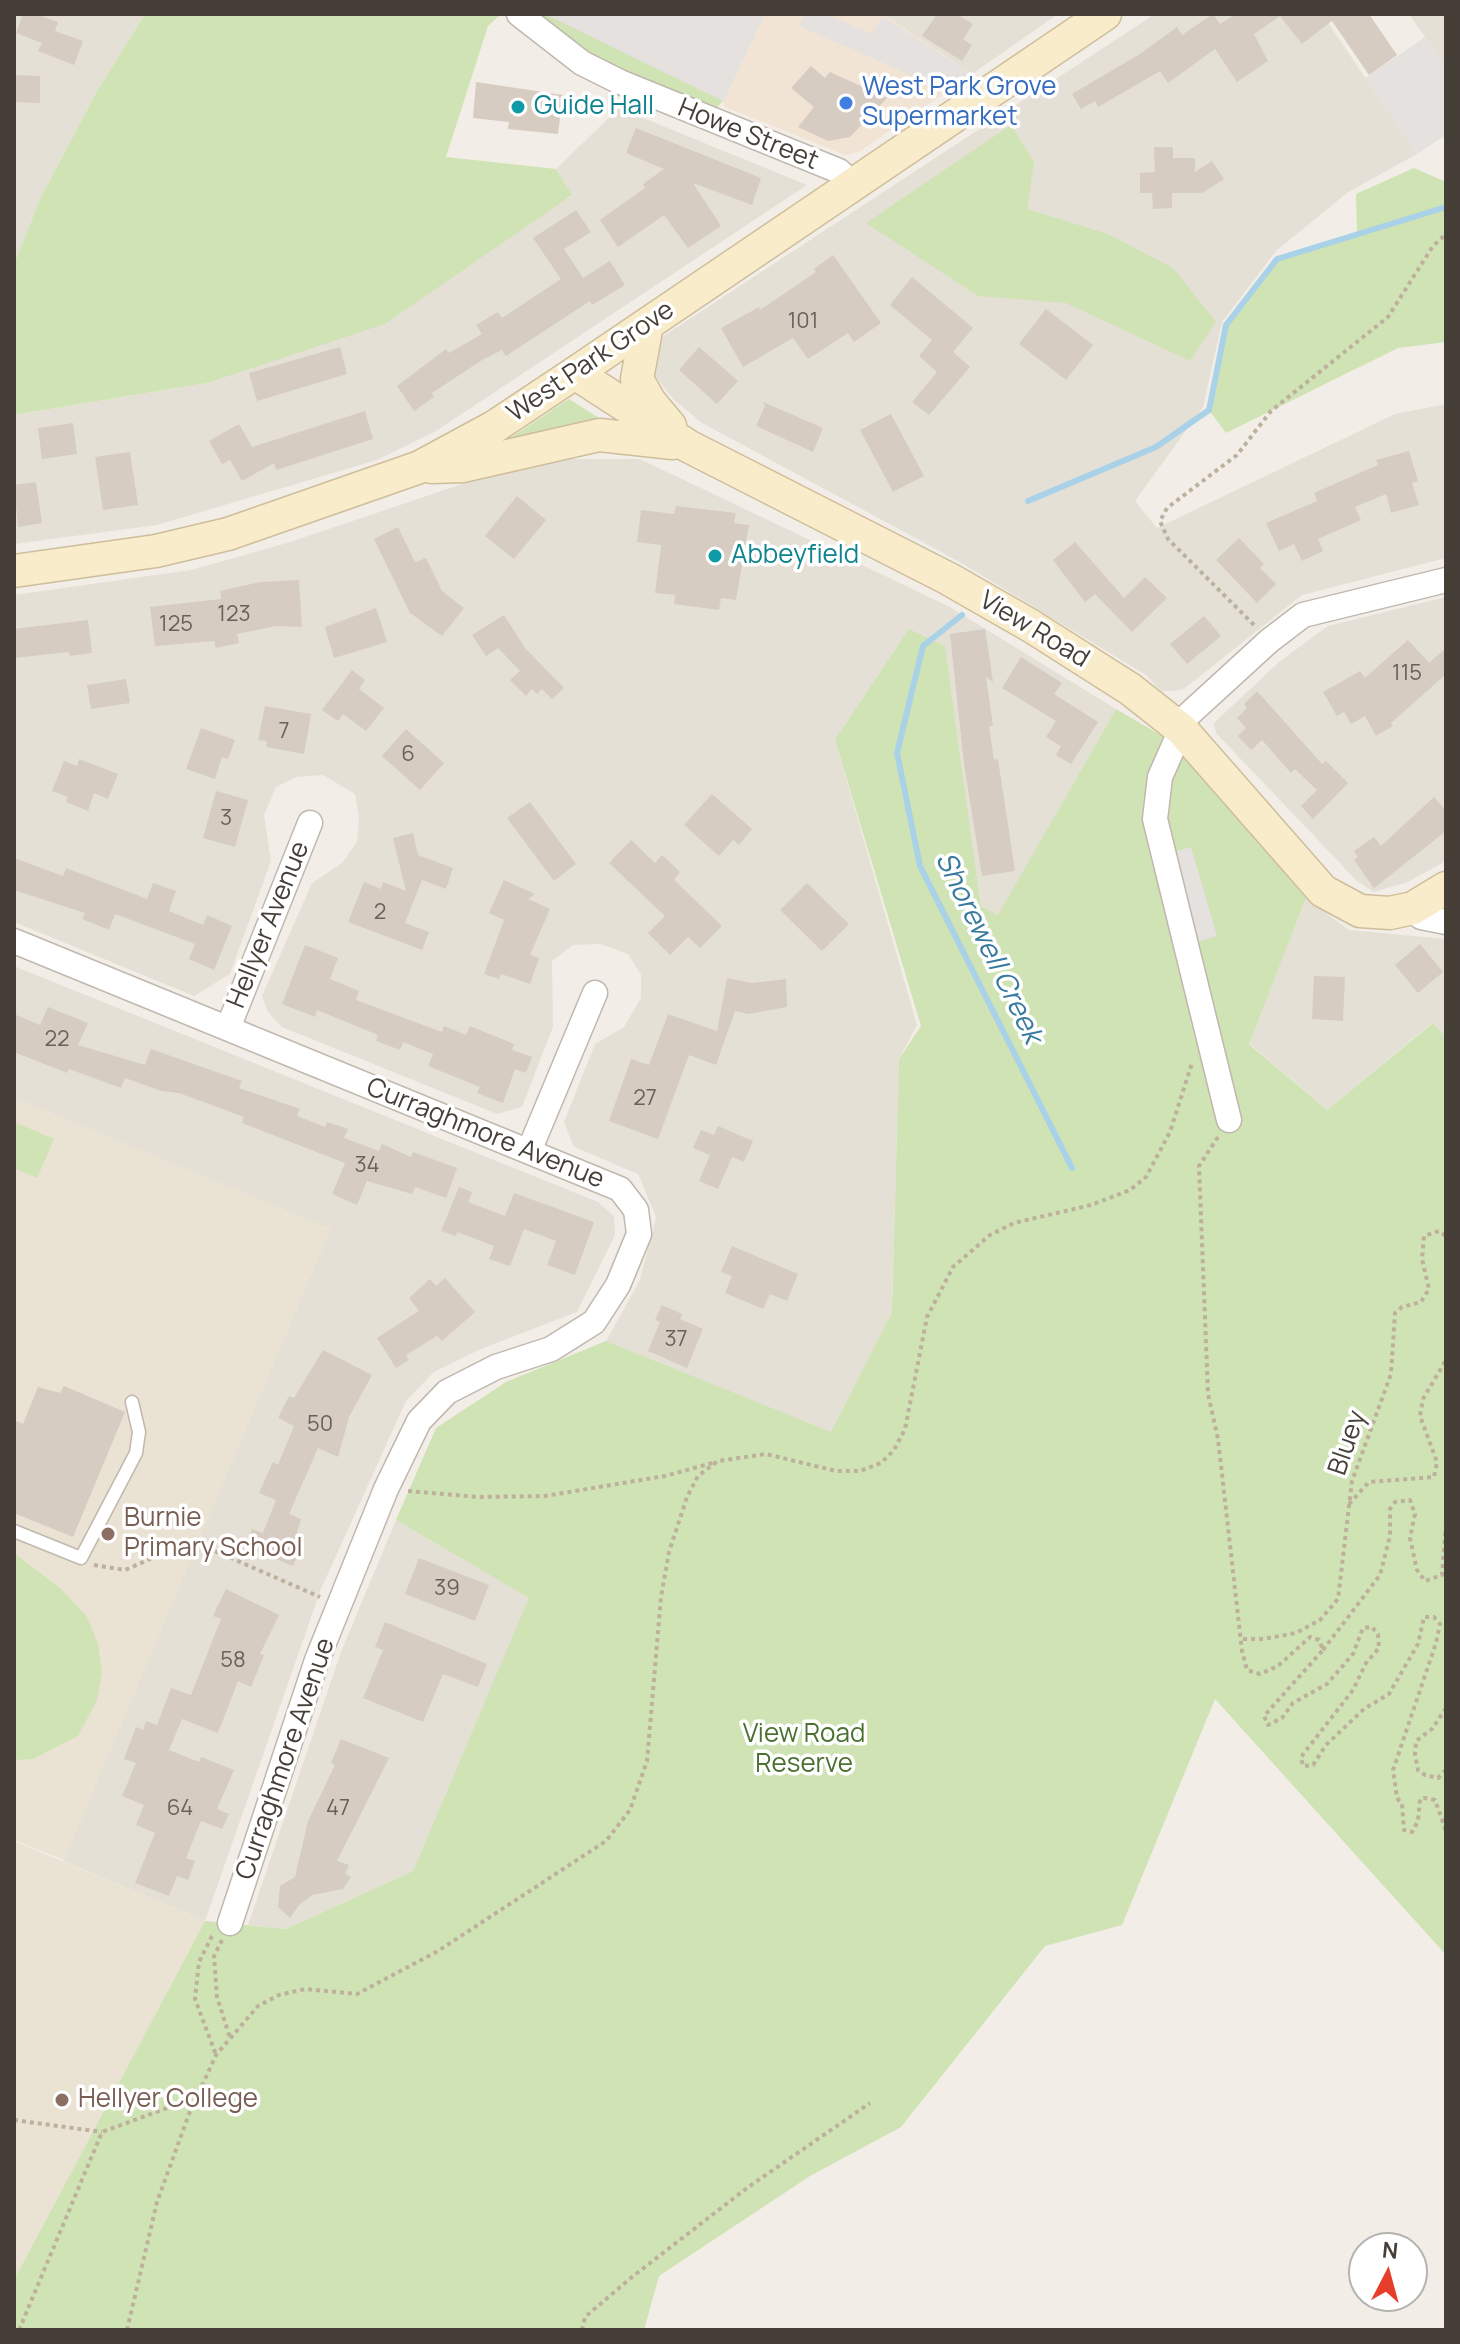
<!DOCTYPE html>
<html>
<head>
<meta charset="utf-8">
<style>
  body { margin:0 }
  #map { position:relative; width:1460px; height:2344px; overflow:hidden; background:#f2eee7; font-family:Manrope,sans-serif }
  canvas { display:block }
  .frame { position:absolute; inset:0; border:16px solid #453f37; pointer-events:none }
  .north { position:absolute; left:1348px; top:2232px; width:80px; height:80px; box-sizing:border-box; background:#fff; border:2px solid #b5b2af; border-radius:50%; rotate:6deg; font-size:22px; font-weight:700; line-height:32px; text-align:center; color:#453f37 }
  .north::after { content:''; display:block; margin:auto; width:28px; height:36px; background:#e63e2b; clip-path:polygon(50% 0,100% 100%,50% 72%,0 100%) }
</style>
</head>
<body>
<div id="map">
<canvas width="1460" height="2344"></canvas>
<div class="frame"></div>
<div class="north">N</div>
</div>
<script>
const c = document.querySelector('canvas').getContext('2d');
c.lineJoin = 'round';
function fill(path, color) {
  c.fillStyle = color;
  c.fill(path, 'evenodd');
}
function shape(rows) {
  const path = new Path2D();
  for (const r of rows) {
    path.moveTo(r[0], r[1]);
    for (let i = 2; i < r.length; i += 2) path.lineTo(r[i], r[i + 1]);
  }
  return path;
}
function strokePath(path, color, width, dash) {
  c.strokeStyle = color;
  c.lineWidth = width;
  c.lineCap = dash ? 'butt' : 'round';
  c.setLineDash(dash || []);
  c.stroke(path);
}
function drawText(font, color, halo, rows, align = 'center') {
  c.font = font + ' Manrope,sans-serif';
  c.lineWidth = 7;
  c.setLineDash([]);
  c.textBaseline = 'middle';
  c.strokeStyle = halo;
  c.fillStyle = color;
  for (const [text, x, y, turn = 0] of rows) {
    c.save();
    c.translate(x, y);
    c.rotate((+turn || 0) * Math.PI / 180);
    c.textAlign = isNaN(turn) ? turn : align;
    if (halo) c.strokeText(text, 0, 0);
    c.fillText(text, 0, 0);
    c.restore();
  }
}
const residential = shape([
  [14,14,145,14,96,93,41,197,14,264],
  [883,14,1058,14,972,74],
  [1155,14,1322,14,1417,154,1348,192,1276,251,1222,322,1203,407,1135,501,1157,528,1395,414,1446,404,1446,558,1302,595,1184,689,1172,691,1161,691,1146,675,958,561,702,423,674,400,649,368,662,337],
  [1409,14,1446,14,1446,68,1425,37],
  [619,108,807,185,436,431,377,460,157,525,14,544,14,415,207,383,572,196,556,169],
  [558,459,640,459,948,606,1116,709,998,916,981,906,945,646,835,740,917,1025,899,1059,892,1312,831,1433,606,1341,640,1280,656,1217,638,1174,574,1147,564,1122,595,1044,624,1027,641,998,641,975,628,954,601,944,573,945,552,961,553,1027,522,1107,497,1114,282,1027,268,1012,262,996,312,883,342,863,357,842,359,818,355,794,323,775,297,777,276,787,264,815,271,861,230,974,194,996,14,922,14,595,191,570,287,543,486,476],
  [1446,597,1446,861,1408,882,1374,892,1357,881,1216,733,1214,723,1279,662,1328,626],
  [1306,898,1349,930,1446,939,1446,1038,1432,1023,1327,1110,1249,1043],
  [14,966,598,1202,614,1216,615,1235,577,1312,481,1349,434,1372,406,1401,321,1589,205,1921,63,1861,330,1229,14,1098],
  [396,1520,530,1598,413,1871,286,1929,248,1925,341,1652]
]);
const commercial = shape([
  [765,14,883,14,972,74,859,152,845,155,725,107,723,101]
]);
const education = shape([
  [14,1098,330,1229,64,1860,14,1840],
  [14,1841,205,1921,14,2280]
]);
const green = shape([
  [145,14,501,14,488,26,446,157,556,169,572,195,385,324,207,383,14,415,14,264,41,197,96,93],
  [519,14,765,14,723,101,706,119,620,82],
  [1011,125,1034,162,1027,209,1108,234,1173,268,1216,322,1190,361,1066,303,978,296,866,223],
  [1414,168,1446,182,1446,342,1398,348,1226,433,1209,410,1226,325,1277,259,1357,234,1356,194],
  [569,399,612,426,492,450],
  [909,629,945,646,981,906,998,915,1116,709,1174,743,1306,898,1249,1044,1327,1110,1433,1023,1446,1038,1446,1955,1215,1699,1122,1925,1045,1946,901,2127,810,2176,659,2276,644,2330,14,2330,14,2280,205,1921,286,1929,413,1871,529,1598,396,1520,436,1428,506,1382,606,1341,831,1432,892,1312,899,1059,921,1026,835,740],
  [14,1122,54,1139,37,1178,14,1168],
  [14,1553,61,1589,87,1617,98,1644,102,1672,97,1700,78,1736,33,1759,14,1760]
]);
const parking = shape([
  [545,14,765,14,723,101],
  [806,14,825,14,872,34,882,16,972,74,947,91,799,26],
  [1425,37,1446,68,1446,135,1417,154,1365,78],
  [1191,847,1217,936,1183,946,1157,857]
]);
const stream = shape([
  [1028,501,1156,447,1209,410,1226,325,1277,259,1446,207],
  [962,615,923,646,897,753,920,866,1072,1168]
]);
const building = shape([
  [23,14,36,14,58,22,55,31,83,41,74,65,38,51,42,43,16,33],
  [937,14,956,14,973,24,963,39,972,45,962,61,922,36],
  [1213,14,1220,24,1236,14,1369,14,1397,55,1369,75,1332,21,1302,44,1280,16,1254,34,1268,61,1237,82,1215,49,1168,83,1160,71,1098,107,1095,101,1081,109,1072,94,1140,54,1177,27,1182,35],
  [811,66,825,78,830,72,887,98,850,137,828,141,798,127,814,107,791,88],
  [14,75,40,76,40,103,14,102],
  [476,82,563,95,558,134,508,129,509,122,473,118],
  [636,128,761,178,752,205,693,183,721,226,688,248,664,215,618,247,600,220,645,188,643,184,664,169,626,153],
  [1154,147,1173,147,1173,158,1195,158,1195,172,1212,161,1224,179,1202,193,1172,193,1172,208,1153,209,1152,193,1140,193,1140,173,1155,172],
  [576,210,591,232,564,249,583,278,610,261,625,285,592,305,590,301,506,356,502,350,482,360,432,393,434,397,414,411,397,386,446,349,449,353,482,334,476,325,498,312,502,318,561,279,533,238],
  [833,255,881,323,854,342,848,333,808,359,793,338,743,367,721,328,759,307,760,310,816,272,814,269],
  [912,277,973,328,953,352,970,367,929,415,912,402,937,372,919,356,932,340,890,305],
  [1046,309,1093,345,1066,380,1019,344],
  [340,347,347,374,257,401,249,373],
  [699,347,738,381,717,404,679,370],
  [763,402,823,428,813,452,756,426,765,406],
  [365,411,373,439,276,470,274,463,242,481,230,460,222,464,209,441,239,424,252,447],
  [891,414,924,476,893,492,860,430],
  [73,423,77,454,42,459,38,428],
  [1409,451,1418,481,1412,483,1419,505,1391,513,1386,494,1355,507,1361,520,1318,539,1323,551,1302,561,1294,544,1279,551,1266,523,1317,501,1314,493,1378,465,1376,460],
  [130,452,138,505,103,510,95,457],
  [36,482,42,523,18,527,14,485],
  [517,496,546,520,514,559,485,536],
  [676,506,736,513,734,523,749,525,736,600,721,598,719,610,674,604,675,595,655,593,661,545,637,542,641,510,674,514],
  [398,527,414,560,416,562,426,558,442,591,464,608,442,636,410,613,374,539],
  [1239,538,1264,564,1260,568,1276,584,1257,603,1216,560],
  [1075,542,1124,598,1145,577,1167,598,1132,632,1095,594,1085,602,1053,560],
  [299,580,302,627,276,626,237,634,239,643,216,648,214,641,155,646,150,607,221,599,220,591,260,582],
  [376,608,387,642,334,658,325,627],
  [504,615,525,648,564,688,552,699,542,689,537,694,532,689,526,696,510,680,520,671,498,648,486,656,472,635],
  [1204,616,1221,636,1187,664,1170,644],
  [88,620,92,653,70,656,69,652,14,658,14,629],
  [985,629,993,682,986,677,993,726,989,726,994,760,998,759,1015,871,982,876,964,764,950,634],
  [1408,640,1429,663,1446,648,1446,674,1391,723,1393,726,1376,736,1365,716,1351,724,1344,712,1337,716,1323,692,1360,671,1365,678],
  [1021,657,1062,683,1054,694,1098,722,1071,764,1056,755,1061,746,1046,737,1056,721,1002,688],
  [352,670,365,680,359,689,384,708,366,731,343,714,338,721,322,710],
  [126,679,130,703,91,709,87,685],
  [1257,691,1322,764,1326,761,1348,783,1313,819,1301,806,1317,790,1295,769,1291,773,1262,740,1251,750,1238,736,1246,728,1237,718,1247,708,1244,704],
  [265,706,311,714,304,754,266,747,267,741,258,740],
  [201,728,235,740,228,759,222,757,215,779,186,769],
  [406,729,444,763,420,790,382,756],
  [79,759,118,774,108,799,94,793,88,811,66,802,68,797,52,791,64,761,77,766],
  [216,791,248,800,235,847,203,838],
  [712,794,752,829,739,845,733,840,719,856,684,825],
  [1434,797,1446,811,1446,831,1374,888,1354,860,1358,857,1354,851,1374,837,1381,846],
  [530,802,576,864,554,881,507,818],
  [413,833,418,855,453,868,446,889,422,880,405,923,429,932,422,950,348,922,364,882,381,889,383,882,406,891,393,838],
  [631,840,655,863,662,855,680,872,674,880,722,926,700,948,688,937,670,955,648,933,665,916,609,863],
  [14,858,63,876,66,868,147,899,153,883,176,891,169,911,203,925,207,915,232,926,214,970,189,959,195,944,115,914,109,930,82,919,85,913,14,890],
  [504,880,535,894,528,899,550,909,530,955,539,958,530,984,501,974,499,979,484,974,504,920,489,913],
  [807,883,849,924,822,951,780,910],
  [1420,944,1443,972,1418,993,1395,965],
  [305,945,338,958,330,979,359,991,356,1000,442,1032,444,1026,466,1035,470,1026,514,1044,512,1050,532,1057,526,1073,515,1069,503,1103,477,1093,480,1087,428,1066,433,1054,403,1042,400,1050,376,1041,378,1035,317,1010,315,1017,282,1004],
  [1314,976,1345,977,1343,1021,1312,1019],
  [727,978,752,983,786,979,787,1007,748,1014,735,1011,716,1065,689,1055,658,1139,609,1121,631,1059,649,1065,668,1014,717,1031],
  [48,1007,88,1023,78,1045,145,1065,151,1049,242,1081,239,1088,300,1109,297,1116,325,1127,327,1122,348,1129,344,1138,379,1151,382,1144,411,1157,413,1152,457,1168,446,1198,415,1187,412,1194,367,1181,357,1205,332,1194,345,1163,242,1123,244,1117,179,1093,161,1091,125,1078,121,1088,69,1069,67,1073,14,1052,14,1014,40,1025],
  [718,1126,753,1141,744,1162,732,1157,718,1189,699,1181,710,1155,693,1148,701,1130,714,1135],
  [459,1187,472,1192,468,1202,505,1216,514,1193,594,1222,575,1275,547,1265,556,1241,524,1229,510,1266,489,1259,494,1246,457,1232,456,1236,441,1231],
  [732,1246,798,1274,787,1301,770,1294,763,1309,725,1293,732,1276,721,1272],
  [445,1278,475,1312,442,1341,437,1336,406,1355,409,1360,396,1368,377,1338,419,1311,409,1298,430,1279,436,1286],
  [662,1305,682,1314,680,1319,703,1329,687,1368,648,1351,660,1322,655,1320],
  [323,1350,372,1375,349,1417,338,1457,318,1448,289,1514,301,1519,292,1549,299,1552,293,1566,245,1547,252,1529,263,1533,276,1500,259,1493,273,1462,278,1465,294,1426,278,1418,289,1396,294,1398],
  [64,1386,125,1412,73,1537,14,1513,14,1420,23,1424,38,1387,60,1393],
  [419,1558,489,1585,475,1621,405,1594],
  [226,1589,279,1615,260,1654,264,1655,251,1687,238,1681,218,1733,182,1719,169,1750,199,1762,201,1757,234,1770,217,1809,229,1814,222,1829,201,1821,186,1858,195,1861,188,1880,177,1876,169,1896,135,1883,155,1833,136,1825,144,1805,122,1796,136,1763,124,1759,136,1727,143,1730,146,1721,157,1725,171,1688,191,1695,221,1619,213,1616],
  [385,1622,487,1664,478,1687,443,1674,423,1722,363,1698,383,1650,375,1647],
  [341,1739,389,1758,337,1861,349,1865,345,1874,351,1877,343,1889,312,1895,299,1905,290,1918,278,1907,280,1886,295,1877,308,1821,335,1765,331,1763]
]);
const path = shape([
  [1254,625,1168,539,1160,521,1167,508,1237,455,1271,411,1388,317,1433,246,1446,234],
  [1218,1137,1199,1166,1208,1394,1218,1439,1242,1651,1247,1670,1260,1674,1278,1666,1310,1637,1319,1640,1323,1650,1264,1716,1268,1725,1282,1718,1293,1703,1327,1684,1353,1654,1363,1628,1372,1627,1378,1634,1379,1648,1366,1663,1353,1690,1301,1757,1303,1766,1313,1765,1326,1745,1364,1709,1389,1694,1418,1644,1424,1617,1434,1617,1440,1624,1436,1643,1393,1770,1397,1798,1402,1804,1404,1830,1412,1832,1418,1821,1420,1799,1425,1798,1435,1800,1446,1831],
  [408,1491,478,1497,545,1496,665,1476,716,1462],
  [1349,1504,1369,1482,1434,1477,1437,1462,1420,1416,1423,1399,1446,1360],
  [94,1565,125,1570,173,1549,199,1544,320,1597],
  [1243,1639,1263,1639,1296,1633,1320,1620,1338,1599,1352,1481,1391,1374,1395,1313,1402,1307,1421,1302,1429,1289,1422,1259,1424,1236,1439,1231,1446,1236],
  [1323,1650,1380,1575,1390,1536,1390,1509,1395,1502,1410,1500,1415,1514,1410,1538,1417,1570,1425,1581,1442,1575,1446,1525],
  [1446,1708,1432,1729,1416,1741,1415,1754,1418,1770,1425,1775,1438,1778,1446,1770],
  [212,1936,199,1962,195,1999,216,2055],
  [222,1940,214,1956,217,1997,230,2038],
  [14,2120,102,2132],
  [19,2330,102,2132,197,2097],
  [127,2330,157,2202,189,2114,216,2055,258,2006,279,1995,305,1989,357,1994,438,1951,606,1841,630,1810,647,1761,661,1597,669,1552,687,1497,698,1476,718,1461,766,1454,836,1471,860,1471,881,1463,894,1450,905,1429,927,1317,953,1267,990,1235,1014,1223,1091,1205,1130,1190,1146,1177,1170,1132,1192,1063],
  [582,2330,585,2317,632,2277,747,2188,870,2103]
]);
const lane = shape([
  [14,1531,81,1558,136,1453,139,1432,132,1402]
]);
const street = shape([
  [519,14,582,63,620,82,839,171,852,184],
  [1413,908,1421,917,1446,922],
  [14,941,620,1189,636,1210,639,1234,618,1285,594,1322,551,1349,496,1367,447,1392,419,1421,386,1489,317,1660,230,1923],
  [228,1028,310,823],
  [1229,1120,1155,819,1160,777,1187,716,1269,641,1303,615,1446,580],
  [529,1151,595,993]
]);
const secondary = shape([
  [647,325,637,379,650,402,670,426],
  [575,373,688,446,949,579,1031,626,1130,689,1182,730,1323,891,1360,911,1390,913,1413,908,1446,888],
  [432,467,463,466,599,435,673,443],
  [14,571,156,551,228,534,420,467,494,427,575,373,1105,14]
]);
const markers = [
  [846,103,8,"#3f7fe0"],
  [518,107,8,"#0f9aa8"],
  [715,556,8,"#0f9aa8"],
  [108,1534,8,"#8d6e63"],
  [62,2100,8,"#8d6e63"]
];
const numberNames = [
  ["101",803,322],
  ["123",234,615],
  ["125",176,625],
  ["115",1407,674],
  ["7",284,732],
  ["6",408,755],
  ["3",226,819],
  ["2",380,913],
  ["22",57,1040],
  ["27",645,1099],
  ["34",367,1166],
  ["37",676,1340],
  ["50",320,1425],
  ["39",447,1589],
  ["58",233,1661],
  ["64",180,1809],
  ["47",338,1809]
];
const shopNames = [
  ["West Park Grove",862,88],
  ["Supermarket",862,118]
];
const cultureNames = [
  ["Guide Hall",534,107],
  ["Abbeyfield",731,556]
];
const streetNames = [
  ["Howe Street",748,135,22],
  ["West Park Grove",591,362,-34],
  ["View Road",1034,630,31],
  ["Hellyer Avenue",269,925,-68],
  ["Curraghmore Avenue",485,1134,22],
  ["Bluey",1348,1443,-71],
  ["Curraghmore Avenue",286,1759,-71]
];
const educationNames = [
  ["Burnie",124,1519],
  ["Primary School",124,1549],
  ["Hellyer College",78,2100]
];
const parkNames = [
  ["View Road",804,1735],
  ["Reserve",804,1765]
];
const waterNames = [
  ["Shorewell Creek",988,948,64]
];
fill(residential, '#e5e0d6');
fill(commercial, '#f2e4d4');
fill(education, '#eae2d3');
fill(green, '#d0e3b4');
fill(parking, '#e4e1df');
strokePath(stream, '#a9d2e9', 6);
fill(building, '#d6ccc1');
strokePath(lane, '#c0b8ae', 15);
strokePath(street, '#c0b8ae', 27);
strokePath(secondary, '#cebe9b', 35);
strokePath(path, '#bdb09d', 4, [4, 4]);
strokePath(lane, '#fff', 12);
strokePath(street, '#fff', 24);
strokePath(secondary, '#f9ecca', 32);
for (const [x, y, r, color] of markers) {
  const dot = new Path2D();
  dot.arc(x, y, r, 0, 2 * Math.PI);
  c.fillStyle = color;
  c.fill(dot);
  strokePath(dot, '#fff', 3);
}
drawText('22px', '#69625a', null, numberNames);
drawText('26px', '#366cbe', '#fff', shopNames, 'left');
drawText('26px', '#0d838f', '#fff', cultureNames, 'left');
drawText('26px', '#453f37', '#fff', streetNames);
drawText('26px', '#785e54', '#fff', educationNames, 'left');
drawText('26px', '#4b7130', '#fff', parkNames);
drawText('italic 28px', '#38799f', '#fff', waterNames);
</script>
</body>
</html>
